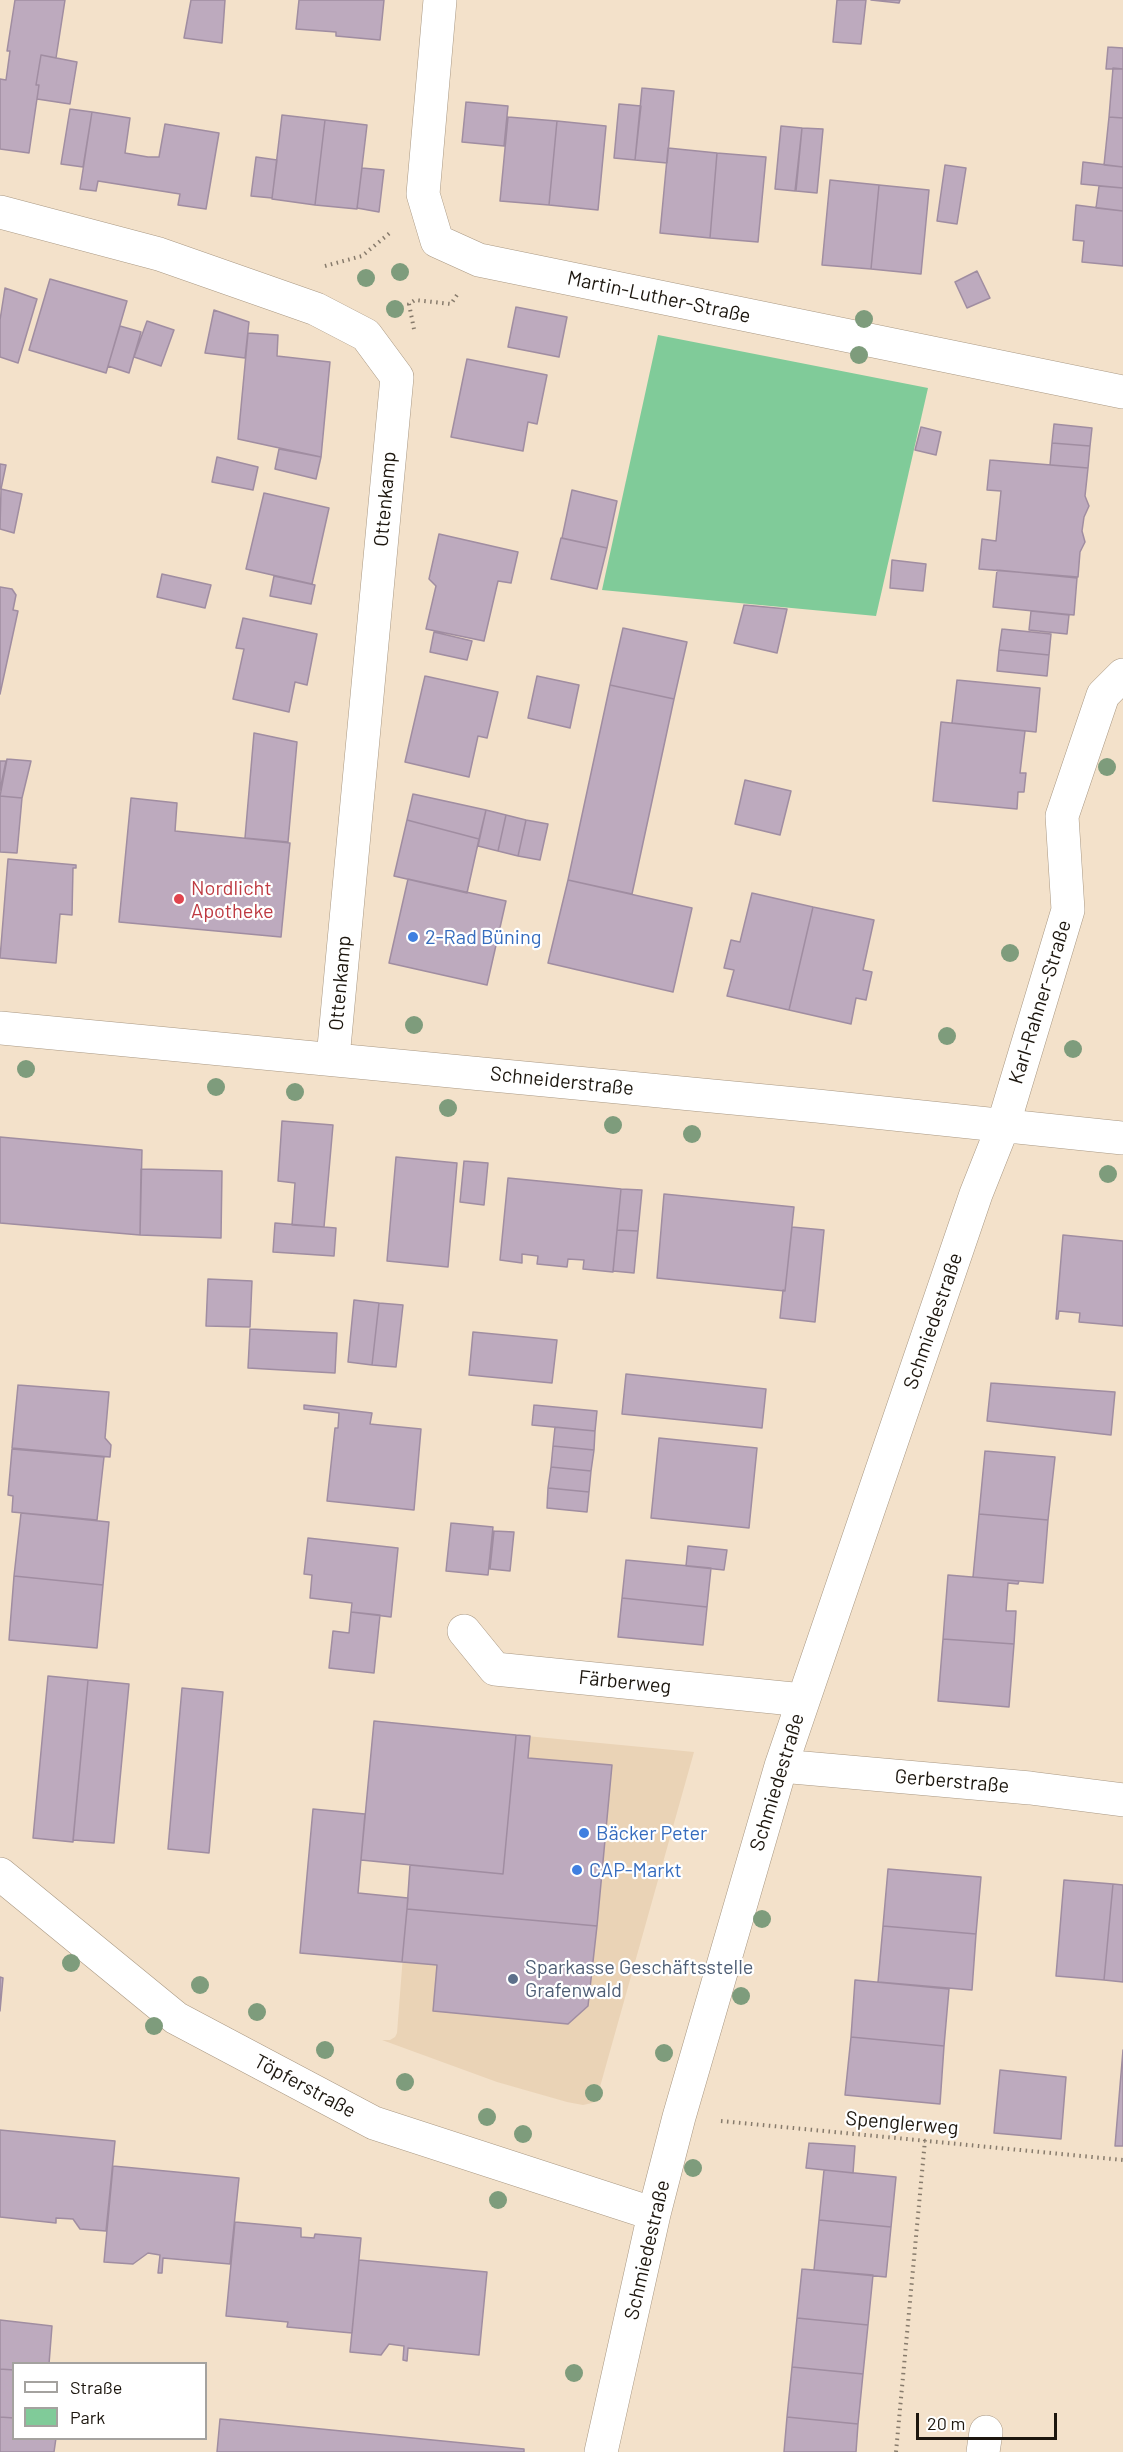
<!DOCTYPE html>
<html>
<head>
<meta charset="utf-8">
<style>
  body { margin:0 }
  #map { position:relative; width:1123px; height:2452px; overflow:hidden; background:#f3e1ca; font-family:Barlow,sans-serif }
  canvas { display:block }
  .legend { position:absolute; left:12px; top:2362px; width:195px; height:78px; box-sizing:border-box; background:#fff; border:2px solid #a4a29f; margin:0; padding:8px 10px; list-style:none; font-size:18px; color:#1c160e }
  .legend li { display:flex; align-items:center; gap:12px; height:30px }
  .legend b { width:30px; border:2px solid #a4a29f }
  .scale { position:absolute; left:916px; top:2413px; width:141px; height:27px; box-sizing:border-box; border:3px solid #1c160e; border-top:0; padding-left:8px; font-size:18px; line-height:21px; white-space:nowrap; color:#1c160e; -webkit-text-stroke:4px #fff; paint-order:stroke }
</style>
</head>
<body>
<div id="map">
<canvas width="1123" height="2452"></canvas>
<ul class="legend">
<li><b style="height:8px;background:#fff"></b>Straße</li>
<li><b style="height:16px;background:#80cb99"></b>Park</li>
</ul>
<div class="scale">20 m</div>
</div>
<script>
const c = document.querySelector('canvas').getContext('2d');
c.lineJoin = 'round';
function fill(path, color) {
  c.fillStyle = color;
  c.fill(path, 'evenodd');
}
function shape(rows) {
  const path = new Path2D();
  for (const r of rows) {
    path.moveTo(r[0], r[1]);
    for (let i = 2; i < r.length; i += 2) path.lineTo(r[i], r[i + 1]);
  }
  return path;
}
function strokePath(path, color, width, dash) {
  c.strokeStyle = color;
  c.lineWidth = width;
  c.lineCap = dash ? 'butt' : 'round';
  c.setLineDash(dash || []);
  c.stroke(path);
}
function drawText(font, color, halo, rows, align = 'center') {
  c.font = font + ' Barlow,sans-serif';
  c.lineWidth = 4.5;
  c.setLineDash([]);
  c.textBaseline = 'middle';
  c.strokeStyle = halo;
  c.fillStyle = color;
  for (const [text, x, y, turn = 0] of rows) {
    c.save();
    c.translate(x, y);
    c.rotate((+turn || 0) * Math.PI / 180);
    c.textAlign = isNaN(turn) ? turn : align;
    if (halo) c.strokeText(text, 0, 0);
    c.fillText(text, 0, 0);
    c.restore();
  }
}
const built = shape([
  [516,1735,694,1752,596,2101,592,2103,583,2105,567,2102,497,2082,382,2040,390,2040,395,2037,397,2033,410,1865,503,1874]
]);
const green = shape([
  [658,335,928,388,876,616,602,590]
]);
const building = shape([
  [15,0,65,0,56,58,41,55,36,85,39,85,29,153,0,149,0,79,6,80,10,51,7,51,15,0],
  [191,0,225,0,222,43,184,38,191,0],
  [299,0,384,0,380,40,336,36,336,32,296,29,299,0],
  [837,0,866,0,861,44,833,42,837,0],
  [871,0,900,0,899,3,871,0],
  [1108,47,1123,48,1123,69,1106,69,1108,47],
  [41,55,77,62,70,104,37,99,39,85,36,85,41,55],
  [1113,68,1123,69,1123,118,1109,117,1113,68],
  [642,88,674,91,667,163,635,160,642,88],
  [466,102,508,106,504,146,462,142,466,102],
  [619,104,641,106,635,160,614,158,619,104],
  [70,109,92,112,83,167,61,164,70,109],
  [92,112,130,118,125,153,148,157,159,157,165,124,219,133,206,209,178,205,180,194,98,181,96,191,80,189,92,112],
  [282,115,325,120,315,205,272,199,282,115],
  [508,117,557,121,549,205,500,201,508,117],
  [1109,117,1123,118,1123,167,1104,165,1109,117],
  [325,120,367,125,357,209,315,205,325,120],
  [557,121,606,126,598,210,549,205,557,121],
  [781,126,802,128,795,191,775,189,781,126],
  [802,128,823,129,817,193,796,191,802,128],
  [668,148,717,153,710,238,660,233,668,148],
  [717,153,766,157,758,242,710,238,717,153],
  [256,157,277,160,272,198,251,196,256,157],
  [1083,162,1123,167,1123,188,1081,184,1083,162],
  [945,165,966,168,957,224,937,221,945,165],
  [362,168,384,170,379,212,357,208,362,168],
  [830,180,879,185,871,269,822,265,830,180],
  [879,185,929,190,921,274,871,269,879,185],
  [1099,186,1123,188,1123,211,1096,208,1099,186],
  [1076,205,1123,211,1123,266,1082,262,1084,241,1073,240,1076,205],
  [977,271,990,298,967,308,955,282,977,271],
  [50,279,127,301,106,373,29,350,50,279],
  [5,288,37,299,18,363,0,357,0,320,5,288],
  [516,307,567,317,559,357,508,347,516,307],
  [214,310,249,322,245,358,205,353,214,310],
  [147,321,174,330,161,366,134,357,147,321],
  [120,326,141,332,129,373,108,366,120,326],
  [248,333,278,335,277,356,330,362,321,457,238,439,248,333],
  [467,359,547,375,537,424,528,422,523,451,451,437,467,359],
  [1054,424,1092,428,1090,446,1052,443,1054,424],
  [921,427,941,432,936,455,915,450,921,427],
  [1052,443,1090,446,1088,468,1050,465,1052,443],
  [279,449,321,457,316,479,275,469,279,449],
  [217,457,258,467,253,490,212,482,217,457],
  [990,460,1088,468,1085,496,1089,506,1084,517,1082,531,1085,542,1080,552,1078,577,979,569,982,539,996,541,1001,491,987,490,990,460],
  [0,464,6,465,1,489,0,489,0,464],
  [1,489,22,494,14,533,0,529,1,489],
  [572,490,617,501,607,548,562,538,572,490],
  [264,493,329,508,312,584,246,569,264,493],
  [439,534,518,552,511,583,498,581,484,641,426,629,436,586,429,579,439,534],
  [561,538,607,548,597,589,551,579,561,538],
  [892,560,926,564,923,591,890,588,892,560],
  [997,570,1077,578,1074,615,993,607,997,570],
  [162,574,211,585,205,608,157,597,162,574],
  [274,576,315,585,311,604,270,596,274,576],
  [0,587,12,589,16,595,13,610,18,611,0,694,0,587],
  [744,605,787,609,777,653,734,643,744,605],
  [1031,611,1069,615,1067,634,1029,630,1031,611],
  [243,618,317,634,307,685,295,682,289,712,233,699,244,649,236,648,243,618],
  [623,628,687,642,674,699,610,685,623,628],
  [1002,629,1051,634,1049,655,999,650,1002,629],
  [434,632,472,641,467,660,430,652,434,632],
  [999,650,1049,655,1047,676,997,671,999,650],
  [425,676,498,692,487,738,478,736,469,777,405,762,425,676],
  [537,676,579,685,570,728,528,718,537,676],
  [957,680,1040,688,1036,732,952,723,957,680],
  [610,685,674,699,632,894,568,880,610,685],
  [941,722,1025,731,1020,773,1026,773,1024,792,1018,792,1017,809,933,801,941,722],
  [254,733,297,742,288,842,245,838,254,733],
  [7,759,31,761,22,798,0,796,7,759],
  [0,761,6,761,0,790,0,761],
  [745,780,791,791,780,835,735,824,745,780],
  [413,794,486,810,479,839,407,820,413,794],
  [0,796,22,798,17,853,0,852,0,796],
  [131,798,177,803,175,831,290,843,281,937,119,922,131,798],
  [486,810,506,815,498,851,478,846,486,810],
  [506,815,526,820,518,856,498,851,506,815],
  [407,820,479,839,467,893,394,876,407,820],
  [526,820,548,824,540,860,518,856,526,820],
  [8,859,76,865,76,868,73,868,72,915,60,914,56,963,0,958,8,859],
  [408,879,506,901,487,985,389,963,408,879],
  [568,880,692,908,673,992,548,963,568,880],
  [752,893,813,907,789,1010,727,996,734,970,724,968,731,940,740,942,752,893],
  [813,907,874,920,863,970,872,972,866,1000,856,998,851,1024,789,1010,813,907],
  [282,1121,333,1125,324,1227,292,1225,295,1183,278,1181,282,1121],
  [0,1137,142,1150,140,1235,0,1223,0,1137],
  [396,1157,457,1163,448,1267,387,1261,396,1157],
  [464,1161,488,1163,484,1205,460,1202,464,1161],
  [141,1169,222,1171,221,1238,140,1235,141,1169],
  [508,1178,621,1189,613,1272,583,1269,584,1260,568,1259,567,1267,537,1264,538,1256,522,1254,522,1263,500,1260,508,1178],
  [621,1189,642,1190,638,1231,617,1230,621,1189],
  [664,1194,794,1207,785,1291,657,1278,664,1194],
  [275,1223,336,1228,334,1256,273,1252,275,1223],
  [792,1227,824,1230,815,1322,780,1318,783,1290,785,1291,792,1227],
  [617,1230,638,1231,634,1273,613,1271,617,1230],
  [1063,1235,1123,1241,1123,1326,1079,1322,1080,1313,1059,1311,1058,1319,1056,1319,1063,1235],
  [208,1279,252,1281,250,1327,206,1326,208,1279],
  [354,1300,379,1303,372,1365,348,1362,354,1300],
  [379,1303,403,1305,396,1367,372,1365,379,1303],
  [250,1329,337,1333,335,1373,248,1368,250,1329],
  [473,1332,557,1340,552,1383,469,1375,473,1332],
  [626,1374,766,1389,762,1428,622,1414,626,1374],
  [991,1383,1115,1392,1111,1435,987,1421,991,1383],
  [18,1385,109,1392,105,1438,111,1445,110,1457,12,1448,18,1385],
  [304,1405,372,1413,370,1424,421,1429,414,1510,327,1501,335,1428,338,1428,339,1413,304,1409,304,1405],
  [534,1405,597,1411,595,1431,532,1425,534,1405],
  [555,1427,595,1431,594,1450,553,1446,555,1427],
  [659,1438,757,1448,749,1528,651,1518,659,1438],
  [553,1446,594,1450,591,1471,551,1467,553,1446],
  [12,1449,104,1457,97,1520,12,1512,13,1496,8,1495,12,1449],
  [985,1451,1055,1457,1048,1520,979,1514,985,1451],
  [551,1467,591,1471,589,1492,548,1488,551,1467],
  [548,1488,589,1492,587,1512,547,1508,548,1488],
  [21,1513,109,1522,103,1585,14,1576,21,1513],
  [979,1514,1048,1520,1043,1583,973,1577,979,1514],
  [451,1523,493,1527,488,1575,446,1571,451,1523],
  [494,1531,514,1532,510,1571,490,1569,494,1531],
  [308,1538,398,1548,391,1617,351,1612,352,1603,310,1598,312,1575,304,1574,308,1538],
  [688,1546,727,1550,724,1570,686,1566,688,1546],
  [626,1560,711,1568,707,1607,622,1598,626,1560],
  [948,1575,1019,1581,1018,1584,1008,1583,1006,1611,1016,1611,1014,1644,943,1639,948,1575],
  [14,1576,103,1585,97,1648,9,1640,14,1576],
  [622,1598,707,1607,703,1645,618,1637,622,1598],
  [351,1612,380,1615,374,1673,329,1668,333,1631,349,1633,351,1612],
  [943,1639,1014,1644,1009,1707,938,1701,943,1639],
  [48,1676,88,1680,73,1842,33,1838,48,1676],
  [88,1680,129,1684,114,1843,73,1840,88,1680],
  [182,1688,223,1692,209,1853,168,1849,182,1688],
  [374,1721,516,1735,503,1874,361,1860,374,1721],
  [516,1735,530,1736,528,1758,612,1765,597,1926,407,1909,410,1865,503,1874,516,1735],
  [313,1809,365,1814,358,1893,408,1898,402,1962,300,1953,313,1809],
  [888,1869,981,1877,976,1934,883,1926,888,1869],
  [1064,1880,1113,1884,1104,1980,1056,1976,1064,1880],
  [1113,1884,1123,1885,1123,1982,1104,1980,1113,1884],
  [407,1909,597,1926,588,2006,568,2024,433,2011,437,1965,402,1962,407,1909],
  [883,1926,976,1934,972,1990,878,1982,883,1926],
  [0,1977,3,1978,0,2011,0,1977],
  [855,1980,949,1989,944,2046,851,2037,855,1980],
  [851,2037,944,2046,940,2104,845,2095,851,2037],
  [1123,2050,1123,2146,1115,2146,1123,2050],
  [1000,2070,1066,2077,1061,2139,994,2133,1000,2070],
  [0,2130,115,2141,106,2231,80,2229,73,2219,56,2218,56,2223,0,2217,0,2130],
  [809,2143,855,2146,853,2173,806,2168,809,2143],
  [113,2166,239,2178,230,2264,163,2258,162,2273,158,2273,160,2255,148,2253,133,2264,104,2262,113,2166],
  [824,2170,896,2177,891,2227,819,2220,824,2170],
  [819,2220,891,2227,886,2277,814,2270,819,2220],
  [235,2222,301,2228,301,2237,314,2238,315,2234,361,2238,352,2333,287,2327,288,2322,226,2316,235,2222],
  [359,2260,487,2272,479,2355,408,2348,407,2361,403,2360,404,2346,389,2344,381,2355,350,2352,359,2260],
  [802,2269,873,2275,868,2325,797,2318,802,2269],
  [797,2318,868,2325,863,2374,792,2367,797,2318],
  [0,2320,52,2326,49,2364,14,2364,14,2370,0,2369,0,2320],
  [792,2367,863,2374,858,2424,787,2417,792,2367],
  [0,2369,14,2370,14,2418,0,2417,0,2369],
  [0,2417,14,2418,14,2438,56,2438,54,2452,0,2452,0,2417],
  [787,2417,858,2424,856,2452,784,2452,787,2417],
  [220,2419,524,2449,524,2452,217,2452,220,2419]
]);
const path = shape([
  [325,266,362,256,391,232],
  [414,329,409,304,415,300,451,304,457,295],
  [721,2121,1123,2160],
  [896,2452,925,2140]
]);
const minor = shape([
  [440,0,423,194,437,241,479,260,1123,392],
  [0,212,159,254,316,309,366,335,397,377,333,1058],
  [0,1028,817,1106,1123,1138],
  [464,1631,495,1669,803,1700],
  [781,1766,1030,1788,1123,1800],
  [0,1874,176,2018,374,2123,654,2214],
  [601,2452,654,2214,679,2117,781,1766,976,1194,1003,1126,1068,910,1062,816,1103,695,1123,675],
  [983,2452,986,2432]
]);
const trees = [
  [400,272],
  [366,278],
  [395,309],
  [864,319],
  [859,355],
  [1107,767],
  [1010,953],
  [414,1025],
  [947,1036],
  [1073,1049],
  [26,1069],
  [216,1087],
  [295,1092],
  [448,1108],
  [613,1125],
  [692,1134],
  [1108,1174],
  [762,1919],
  [71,1963],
  [200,1985],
  [741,1996],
  [257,2012],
  [154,2026],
  [325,2050],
  [664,2053],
  [405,2082],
  [594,2093],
  [487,2117],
  [523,2134],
  [693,2168],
  [498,2200],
  [574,2373]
];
const markers = [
  [179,899,6,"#e0444e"],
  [413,937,6,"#3f7fe0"],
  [584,1833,6,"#3f7fe0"],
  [577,1870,6,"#3f7fe0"],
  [513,1979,6,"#5c6f8a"]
];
const streetNames = [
  ["Martin-Luther-Straße",659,297,12],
  ["Ottenkamp",385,499,-85],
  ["Ottenkamp",340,983,-85],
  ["Karl-Rahner-Straße",1040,1002,-73],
  ["Schneiderstraße",562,1081,6],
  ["Schmiedestraße",933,1321,-71],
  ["Färberweg",625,1682,6],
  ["Gerberstraße",952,1781,5],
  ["Schmiedestraße",777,1782,-73],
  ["Töpferstraße",305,2086,28],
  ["Spenglerweg",902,2123,5],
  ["Schmiedestraße",647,2250,-77]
];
const healthNames = [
  ["Nordlicht",191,888],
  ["Apotheke",191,911]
];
const shopNames = [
  ["2-Rad Büning",425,937],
  ["Bäcker Peter",596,1833],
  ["CAP-Markt",589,1870]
];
const serviceNames = [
  ["Sparkasse Geschäftsstelle",525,1967],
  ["Grafenwald",525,1990]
];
fill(built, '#ead3b6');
fill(green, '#80cb99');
fill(building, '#bdaabe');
strokePath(building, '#a08da1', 1.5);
strokePath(minor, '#a99883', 34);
strokePath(path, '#877b6c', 4, [1.5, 4.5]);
strokePath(minor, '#fff', 33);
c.fillStyle = '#7e9c7c';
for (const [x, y] of trees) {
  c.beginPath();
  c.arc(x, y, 9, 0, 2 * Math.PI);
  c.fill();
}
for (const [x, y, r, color] of markers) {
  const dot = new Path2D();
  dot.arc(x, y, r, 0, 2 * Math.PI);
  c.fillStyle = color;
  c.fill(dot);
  strokePath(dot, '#fff', 2);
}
drawText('20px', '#1c160e', '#fff', streetNames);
drawText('20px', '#be3a42', '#fff', healthNames, 'left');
drawText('20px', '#366cbe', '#fff', shopNames, 'left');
drawText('20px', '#4e5e75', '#fff', serviceNames, 'left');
</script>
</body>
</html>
